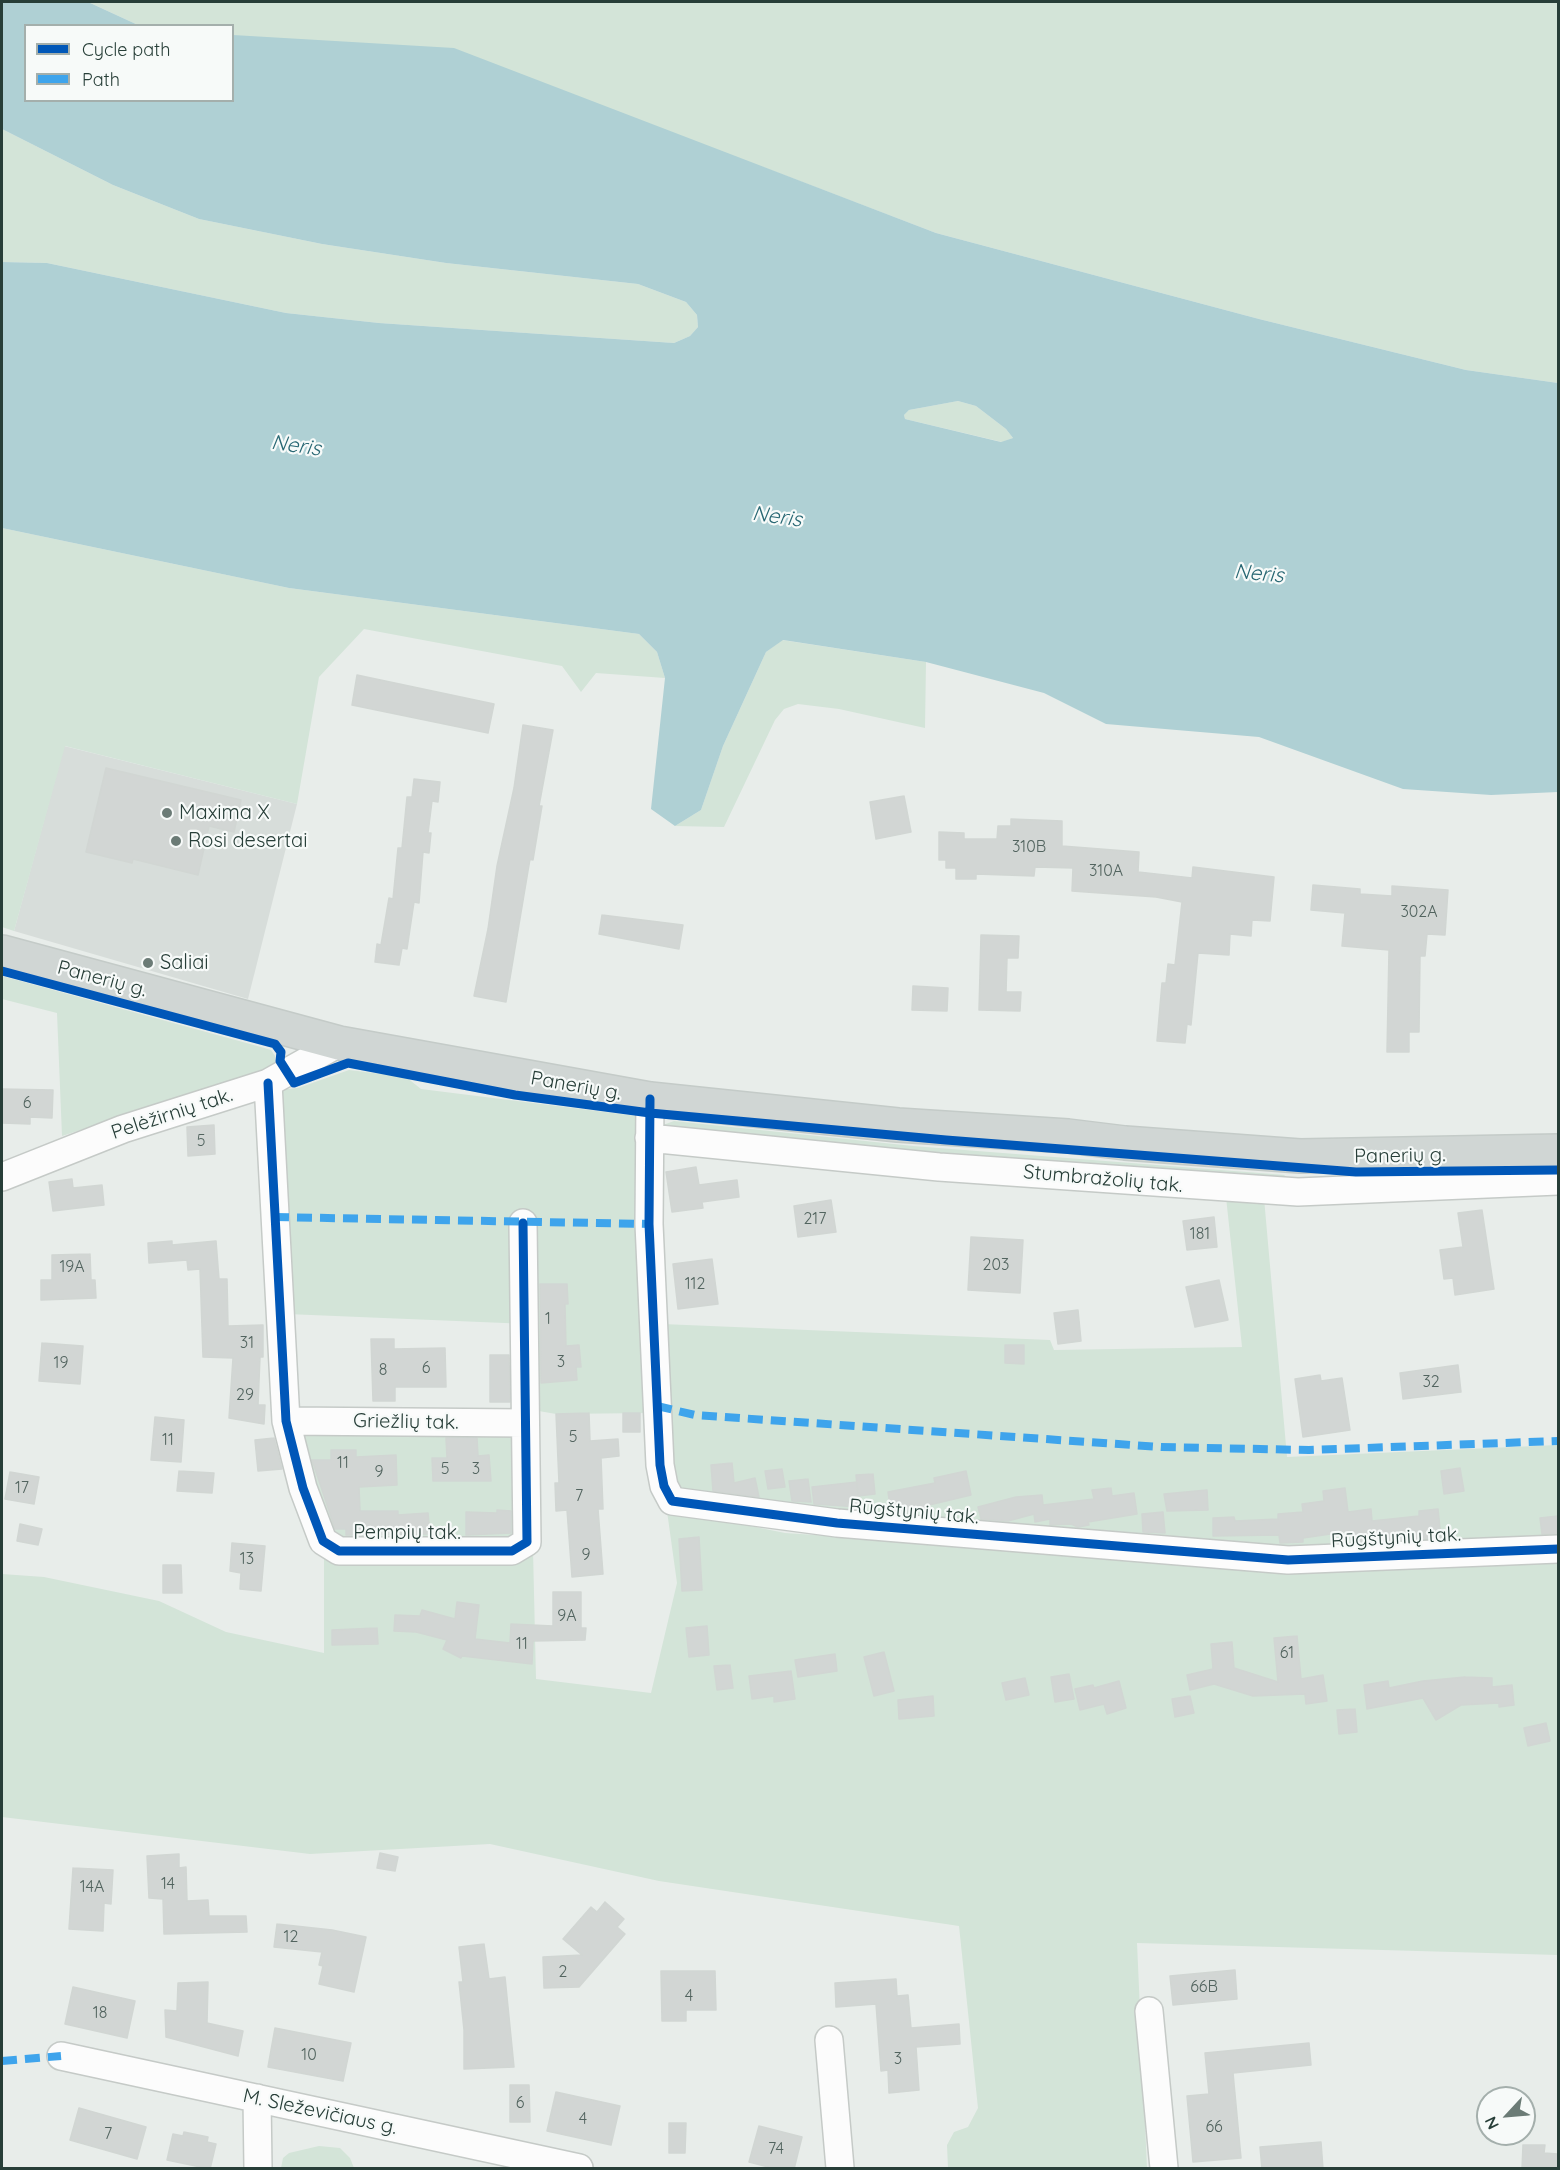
<!DOCTYPE html>
<html>
<head>
<meta charset="utf-8">
<style>
  body { margin:0 }
  #map { position:relative; width:1560px; height:2170px; overflow:hidden; background:#e8edea; font-family:Quicksand,sans-serif }
  canvas { display:block }
  .frame { position:absolute; inset:0; border:3px solid #273e38; pointer-events:none }
  .legend { position:absolute; left:24px; top:24px; width:210px; height:78px; box-sizing:border-box; background:#f7faf9; border:2px solid #a4afac; margin:0; padding:8px 10px; list-style:none; font-size:18px; color:#273e38 }
  .legend li { display:flex; align-items:center; gap:12px; height:30px }
  .legend b { width:30px; border:2px solid #a4afac }
  .north { position:absolute; left:1476px; top:2086px; width:60px; height:60px; box-sizing:border-box; background:#f7faf9; border:2px solid #a4afac; border-radius:50%; rotate:244deg; font-size:16px; font-weight:700; line-height:24px; text-align:center; color:#273e38 }
  .north::after { content:''; display:block; margin:auto; width:21px; height:27px; background:#6b7b76; clip-path:polygon(50% 0,100% 100%,50% 72%,0 100%) }
</style>
</head>
<body>
<div id="map">
<canvas width="1560" height="2170"></canvas>
<div class="frame"></div>
<ul class="legend">
<li><b style="height:8px;background:#0057b8"></b>Cycle path</li>
<li><b style="height:8px;background:#3ea4ec"></b>Path</li>
</ul>
<div class="north">N</div>
</div>
<script>
const c = document.querySelector('canvas').getContext('2d');
c.lineJoin = 'round';
function fill(path, color) {
  c.fillStyle = color;
  c.fill(path, 'evenodd');
}
function shape(rows) {
  const path = new Path2D();
  for (const r of rows) {
    path.moveTo(r[0], r[1]);
    for (let i = 2; i < r.length; i += 2) path.lineTo(r[i], r[i + 1]);
  }
  return path;
}
function strokePath(path, color, width, dash) {
  c.strokeStyle = color;
  c.lineWidth = width;
  c.lineCap = dash ? 'butt' : 'round';
  c.setLineDash(dash || []);
  c.stroke(path);
}
function drawText(font, color, halo, rows, align = 'center') {
  c.font = font + ' Quicksand,sans-serif';
  c.lineWidth = 4.5;
  c.setLineDash([]);
  c.textBaseline = 'middle';
  c.strokeStyle = halo;
  c.fillStyle = color;
  for (const [text, x, y, turn = 0] of rows) {
    c.save();
    c.translate(x, y);
    c.rotate((+turn || 0) * Math.PI / 180);
    c.textAlign = isNaN(turn) ? turn : align;
    if (halo) c.strokeText(text, 0, 0);
    c.fillText(text, 0, 0);
    c.restore();
  }
}
const built = shape([
  [64,746,297,804,248,999,14,931]
]);
const green = shape([
  [88,2,1558,2,1558,383,1466,370,1259,319,936,233,763,167,233,35,232,26,138,25],
  [2,129,113,185,199,219,322,244,446,263,638,284,686,302,697,315,698,327,690,336,674,343,379,323,286,313,47,263,2,262],
  [958,401,976,406,1006,429,1013,438,1002,442,905,419,904,415,909,410],
  [2,528,289,588,639,634,657,652,665,678,596,673,581,692,562,666,364,629,319,677,297,804,65,746,14,931,2,927],
  [782,640,926,662,925,728,839,709,798,704,784,709,775,720,724,827,675,826,701,810,723,746,766,652],
  [2,976,261,1047,271,1050,275,1056,275,1067,62,1136,57,1013,2,999],
  [349,1070,406,1077,421,1089,637,1116,650,1413,556,1414,533,1410,529,1324,287,1314,275,1090,298,1088],
  [674,1121,913,1146,1285,1175,1279,1184,663,1131,663,1125],
  [1226,1197,1264,1198,1287,1457,1558,1445,1558,1542,1266,1553,856,1518,673,1491,662,1324,1050,1340,1054,1350,1242,1347],
  [302,1425,513,1427,523,1539,332,1540,304,1482],
  [666,1504,672,1510,785,1533,1194,1560,1558,1557,1558,1955,1137,1943,1147,2168,948,2168,947,2145,954,2132,968,2127,978,2108,959,1926,659,1881,490,1844,310,1854,2,1817,2,1574,44,1577,159,1601,226,1632,324,1653,324,1558,519,1558,533,1550,536,1679,651,1693,677,1583],
  [319,2146,340,2148,350,2158,354,2168,281,2168,283,2158,289,2153]
]);
const water = shape([
  [2,2,88,2,138,25,26,26,26,100,232,100,233,35,454,48,936,233,1259,319,1466,370,1558,383,1558,792,1491,795,1403,789,1259,737,1106,724,1044,693,926,662,783,640,766,652,723,746,701,810,675,826,651,809,665,678,657,652,639,634,289,588,2,528,2,262,47,263,286,313,379,323,674,343,690,336,698,327,697,315,686,302,638,284,446,263,322,244,199,219,113,185,2,129],
  [958,401,976,406,1006,429,1013,438,1001,442,905,419,904,415,909,410]
]);
const building = shape([
  [357,675,494,704,488,733,352,705,357,675],
  [523,725,553,730,539,806,542,806,533,860,530,859,506,1002,474,996,488,929,497,866,514,788,523,725],
  [106,768,241,800,234,832,209,826,198,875,133,859,132,863,86,852,106,768],
  [414,779,440,782,438,802,432,801,428,833,431,833,429,853,423,852,419,903,414,902,407,949,402,948,399,965,375,962,377,944,381,945,389,898,393,899,398,848,402,848,407,797,412,797,414,779],
  [904,796,911,832,876,839,870,802,904,796],
  [1011,819,1062,821,1062,846,1139,852,1138,872,1192,878,1193,867,1274,877,1270,921,1252,920,1251,936,1230,934,1229,955,1198,953,1191,1025,1187,1024,1185,1043,1157,1041,1162,983,1166,983,1168,964,1175,965,1182,902,1156,897,1072,891,1073,868,1035,867,1034,876,976,874,976,879,956,879,956,868,946,868,946,860,939,860,939,832,964,833,964,839,997,839,998,826,1011,826,1011,819],
  [1313,885,1360,889,1360,894,1392,896,1392,886,1448,890,1445,935,1427,934,1425,956,1420,956,1419,1032,1409,1032,1409,1052,1387,1052,1389,950,1342,946,1345,913,1311,910,1313,885],
  [602,915,683,925,679,949,599,934,602,915],
  [981,935,1019,936,1018,958,1007,958,1006,992,1021,992,1020,1011,979,1010,981,935],
  [913,986,948,988,947,1011,912,1010,913,986],
  [2,1089,53,1090,52,1118,30,1117,30,1124,2,1123,2,1089],
  [214,1125,215,1154,188,1156,187,1127,214,1125],
  [696,1167,699,1185,737,1180,739,1197,702,1202,703,1208,672,1212,666,1172,696,1167],
  [72,1179,73,1188,102,1185,104,1205,53,1211,49,1182,72,1179],
  [831,1200,836,1232,798,1237,794,1206,831,1200],
  [1482,1210,1494,1289,1455,1295,1453,1278,1444,1279,1440,1250,1463,1247,1458,1213,1482,1210],
  [1214,1217,1217,1247,1187,1250,1183,1221,1214,1217],
  [971,1237,1023,1240,1020,1293,968,1290,971,1237],
  [172,1241,172,1245,216,1241,219,1279,227,1279,228,1326,263,1325,263,1357,260,1357,258,1405,265,1405,264,1424,229,1418,233,1358,203,1357,200,1269,188,1270,187,1260,149,1263,148,1243,172,1241],
  [90,1254,91,1280,95,1280,96,1298,41,1300,41,1280,52,1280,52,1255,90,1254],
  [712,1259,718,1304,678,1309,673,1264,712,1259],
  [1219,1280,1228,1320,1195,1327,1186,1287,1219,1280],
  [540,1284,567,1284,568,1304,565,1304,566,1346,579,1345,581,1367,576,1367,577,1380,541,1383,540,1284],
  [1078,1310,1081,1341,1058,1344,1054,1313,1078,1310],
  [371,1339,394,1339,394,1349,445,1348,446,1387,395,1387,395,1401,373,1401,371,1339],
  [42,1343,83,1346,80,1384,39,1381,42,1343],
  [1005,1345,1024,1345,1024,1364,1005,1363,1005,1345],
  [490,1355,509,1355,510,1402,490,1402,490,1355],
  [1458,1365,1461,1392,1403,1399,1400,1373,1458,1365],
  [1320,1375,1321,1381,1342,1378,1350,1430,1303,1437,1295,1379,1320,1375],
  [589,1413,590,1441,618,1439,619,1456,601,1458,603,1509,598,1509,603,1574,572,1577,567,1510,556,1511,555,1483,559,1483,556,1414,589,1413],
  [623,1413,640,1413,640,1432,623,1432,623,1413],
  [155,1417,184,1420,181,1462,151,1460,155,1417],
  [274,1438,282,1469,258,1471,255,1440,274,1438],
  [446,1438,477,1438,478,1456,489,1455,491,1481,433,1481,432,1458,447,1458,446,1438],
  [331,1450,356,1450,356,1457,396,1455,397,1485,359,1487,360,1511,398,1511,398,1515,428,1513,430,1534,346,1535,346,1529,335,1529,312,1460,331,1460,331,1450],
  [732,1463,734,1483,755,1478,759,1497,713,1491,711,1465,732,1463],
  [1460,1468,1464,1491,1444,1494,1441,1471,1460,1468],
  [782,1469,785,1487,768,1489,765,1471,782,1469],
  [179,1471,214,1473,212,1493,177,1491,179,1471],
  [966,1471,971,1495,925,1506,925,1509,904,1513,891,1512,888,1492,935,1483,934,1478,966,1471],
  [10,1472,39,1477,34,1504,5,1499,10,1472],
  [873,1474,875,1494,858,1496,856,1475,873,1474],
  [808,1479,811,1502,792,1501,789,1481,808,1479],
  [857,1482,859,1507,814,1504,812,1487,857,1482],
  [1111,1488,1112,1496,1134,1493,1137,1514,1088,1522,1089,1525,1078,1527,1071,1524,1050,1525,1050,1519,1035,1522,1034,1514,1008,1521,981,1519,978,1507,1016,1497,1042,1495,1043,1505,1094,1499,1092,1490,1111,1488],
  [1345,1488,1348,1512,1371,1509,1372,1521,1419,1516,1419,1511,1438,1509,1441,1538,1352,1542,1351,1531,1303,1538,1303,1542,1280,1543,1279,1535,1213,1536,1213,1518,1234,1517,1235,1521,1278,1519,1278,1514,1303,1512,1302,1504,1324,1501,1323,1491,1345,1488],
  [1207,1490,1208,1510,1167,1511,1164,1494,1207,1490],
  [497,1510,511,1511,511,1533,466,1535,466,1512,497,1513,497,1510],
  [1163,1512,1165,1533,1143,1532,1142,1514,1163,1512],
  [1558,1516,1558,1533,1542,1534,1540,1518,1558,1516],
  [20,1524,42,1529,38,1545,17,1541,20,1524],
  [699,1537,702,1590,682,1591,679,1539,699,1537],
  [232,1543,265,1546,261,1591,240,1589,241,1573,230,1571,232,1543],
  [163,1565,181,1565,182,1593,163,1593,163,1565],
  [553,1592,581,1592,581,1628,586,1628,585,1640,533,1641,532,1664,462,1656,461,1658,443,1649,447,1640,416,1632,394,1631,395,1615,420,1616,422,1610,455,1619,457,1602,479,1605,475,1639,510,1643,511,1624,553,1626,553,1592],
  [707,1626,709,1655,689,1657,686,1628,707,1626],
  [377,1628,378,1644,332,1645,332,1630,377,1628],
  [1297,1636,1301,1679,1323,1675,1327,1701,1306,1704,1305,1694,1253,1696,1214,1684,1190,1690,1187,1675,1213,1669,1211,1644,1232,1642,1234,1668,1278,1682,1274,1638,1297,1636],
  [884,1652,894,1691,874,1696,864,1657,884,1652],
  [835,1654,837,1671,798,1677,795,1660,835,1654],
  [730,1665,733,1688,717,1690,714,1666,730,1665],
  [791,1671,795,1699,774,1702,774,1696,752,1699,749,1676,791,1671],
  [1069,1674,1074,1699,1055,1702,1051,1677,1069,1674],
  [1465,1677,1492,1678,1492,1687,1512,1685,1514,1705,1499,1707,1499,1703,1461,1705,1436,1720,1423,1698,1367,1709,1364,1685,1388,1681,1389,1688,1423,1681,1465,1677],
  [1025,1678,1029,1695,1006,1700,1002,1683,1025,1678],
  [1119,1681,1126,1708,1107,1714,1104,1704,1080,1710,1075,1689,1093,1685,1094,1688,1119,1681],
  [933,1696,934,1716,899,1719,898,1700,933,1696],
  [1190,1696,1194,1713,1175,1717,1172,1699,1190,1696],
  [1355,1709,1357,1732,1339,1734,1337,1710,1355,1709],
  [1546,1723,1550,1741,1528,1746,1524,1728,1546,1723],
  [380,1853,398,1857,395,1871,377,1868,380,1853],
  [179,1854,179,1868,186,1867,187,1901,208,1900,209,1916,246,1916,247,1932,164,1934,163,1899,149,1898,147,1856,179,1854],
  [73,1868,113,1870,111,1904,104,1903,103,1931,69,1929,73,1868],
  [605,1902,624,1919,617,1927,625,1934,579,1987,544,1988,543,1957,582,1955,563,1939,591,1907,597,1912,605,1902],
  [277,1924,332,1930,366,1937,354,1992,319,1984,323,1966,319,1965,322,1952,274,1947,277,1924],
  [484,1944,489,1979,505,1977,514,2067,464,2069,464,2030,459,1982,463,1982,459,1947,484,1944],
  [1235,1970,1237,1999,1173,2005,1170,1976,1235,1970],
  [661,1971,715,1971,716,2010,686,2010,686,2021,662,2021,661,1971],
  [896,1979,897,1996,908,1995,911,2028,959,2024,960,2044,916,2047,919,2090,889,2093,888,2070,881,2071,876,2004,836,2007,835,1983,896,1979],
  [208,1982,207,2023,243,2031,238,2056,166,2037,165,2010,177,2011,178,1983,208,1982],
  [73,1987,135,2001,127,2038,65,2024,73,1987],
  [275,2028,351,2043,343,2081,268,2067,275,2028],
  [1309,2043,1311,2065,1233,2073,1241,2158,1193,2162,1187,2096,1209,2094,1205,2053,1309,2043],
  [510,2085,529,2085,530,2122,510,2122,510,2085],
  [556,2092,620,2106,611,2145,547,2131,556,2092],
  [79,2108,146,2127,137,2159,70,2140,79,2108],
  [669,2123,686,2123,685,2153,669,2153,669,2123],
  [759,2126,802,2137,794,2169,776,2169,749,2162,759,2126],
  [184,2132,208,2137,207,2142,216,2144,210,2169,167,2160,173,2134,183,2136,184,2132],
  [1321,2142,1323,2169,1262,2169,1260,2147,1321,2142],
  [1523,2145,1545,2145,1544,2153,1558,2154,1558,2169,1522,2169,1523,2145]
]);
const minor = shape([
  [268,1083,286,1421,303,1488,323,1541,339,1551,512,1551,527,1542,523,1223],
  [650,1099,649,1224,660,1465,664,1486,672,1501,837,1523,1288,1560,1558,1549],
  [649,1138,939,1167,1298,1192,1558,1181],
  [2,1177,123,1129,268,1083,339,1043],
  [286,1421,525,1423],
  [1149,2011,1164,2168],
  [829,2040,840,2168],
  [61,2056,579,2168],
  [257,2098,258,2168]
]);
const major = shape([
  [2,952,339,1043,650,1099,898,1125,1068,1136,1125,1143,1300,1156,1558,1151]
]);
const quiet = shape([
  [274,1217,649,1224],
  [657,1406,695,1415,1161,1447,1309,1450,1558,1441],
  [2,2061,61,2056]
]);
const cycleway = shape([
  [2,971,275,1044,281,1052,280,1061,294,1083,348,1063,515,1095,650,1113,946,1140,1356,1172,1558,1170],
  [268,1083,286,1421,303,1488,323,1541,339,1551,512,1551,527,1542,523,1223],
  [650,1099,649,1224,660,1465,664,1486,672,1501,837,1523,1288,1560,1558,1549]
]);
const markers = [
  [167,813,6,"#6b7b76"],
  [176,841,6,"#6b7b76"],
  [148,963,6,"#6b7b76"]
];
const numberNames = [
  ["310B",1029,847],
  ["310A",1106,871],
  ["302A",1419,912],
  ["6",27,1103],
  ["5",201,1141],
  ["217",815,1219],
  ["181",1200,1234],
  ["203",996,1265],
  ["19A",72,1267],
  ["112",695,1284],
  ["1",548,1319],
  ["31",247,1343],
  ["3",561,1362],
  ["19",61,1363],
  ["6",426,1368],
  ["8",383,1370],
  ["32",1431,1382],
  ["29",245,1395],
  ["5",573,1437],
  ["11",168,1440],
  ["11",343,1463],
  ["5",445,1469],
  ["3",476,1469],
  ["9",379,1472],
  ["17",22,1488],
  ["7",579,1496],
  ["9",586,1555],
  ["13",247,1559],
  ["9A",567,1616],
  ["11",522,1644],
  ["61",1287,1653],
  ["14",168,1884],
  ["14A",92,1887],
  ["12",291,1937],
  ["2",563,1972],
  ["66B",1204,1987],
  ["4",689,1996],
  ["18",100,2013],
  ["10",309,2055],
  ["3",898,2059],
  ["6",520,2103],
  ["4",583,2119],
  ["66",1214,2127],
  ["7",108,2134],
  ["74",776,2149]
];
const poiNames = [
  ["Maxima X",179,813],
  ["Rosi desertai",188,841],
  ["Saliai",160,963]
];
const streetNames = [
  ["Panerių g.",102,979,15],
  ["Panerių g.",576,1086,10],
  ["Pelėžirnių tak.",172,1114,-18],
  ["Panerių g.",1400,1156,-1],
  ["Stumbražolių tak.",1103,1179,5],
  ["Griežlių tak.",406,1422,1],
  ["Rūgštynių tak.",914,1512,5],
  ["Pempių tak.",407,1533],
  ["Rūgštynių tak.",1396,1538,-3],
  ["M. Sleževičiaus g.",320,2112,12]
];
const waterNames = [
  ["Neris",296,446,8],
  ["Neris",777,517,8],
  ["Neris",1259,574,5]
];
fill(built, '#d7ddda');
fill(green, '#d3e4d8');
fill(water, '#afd0d4');
fill(building, '#d2d6d4');
strokePath(building, '#d1d6d3', 1.5);
strokePath(minor, '#c5cac7', 30);
strokePath(major, '#c4cbc8', 36);
strokePath(minor, '#fcfcfc', 27);
strokePath(major, '#d0d6d4', 33);
strokePath(quiet, '#3ea4ec', 8, [15, 8]);
strokePath(cycleway, '#0057b8', 9);
for (const [x, y, r, color] of markers) {
  const dot = new Path2D();
  dot.arc(x, y, r, 0, 2 * Math.PI);
  c.fillStyle = color;
  c.fill(dot);
  strokePath(dot, '#f7faf9', 2);
}
drawText('16px', '#52645f', null, numberNames);
drawText('20px', '#273e38', '#f7faf9', poiNames, 'left');
drawText('20px', '#273e38', '#f7faf9', streetNames);
drawText('italic 21px', '#286773', '#f7faf9', waterNames);
</script>
</body>
</html>
